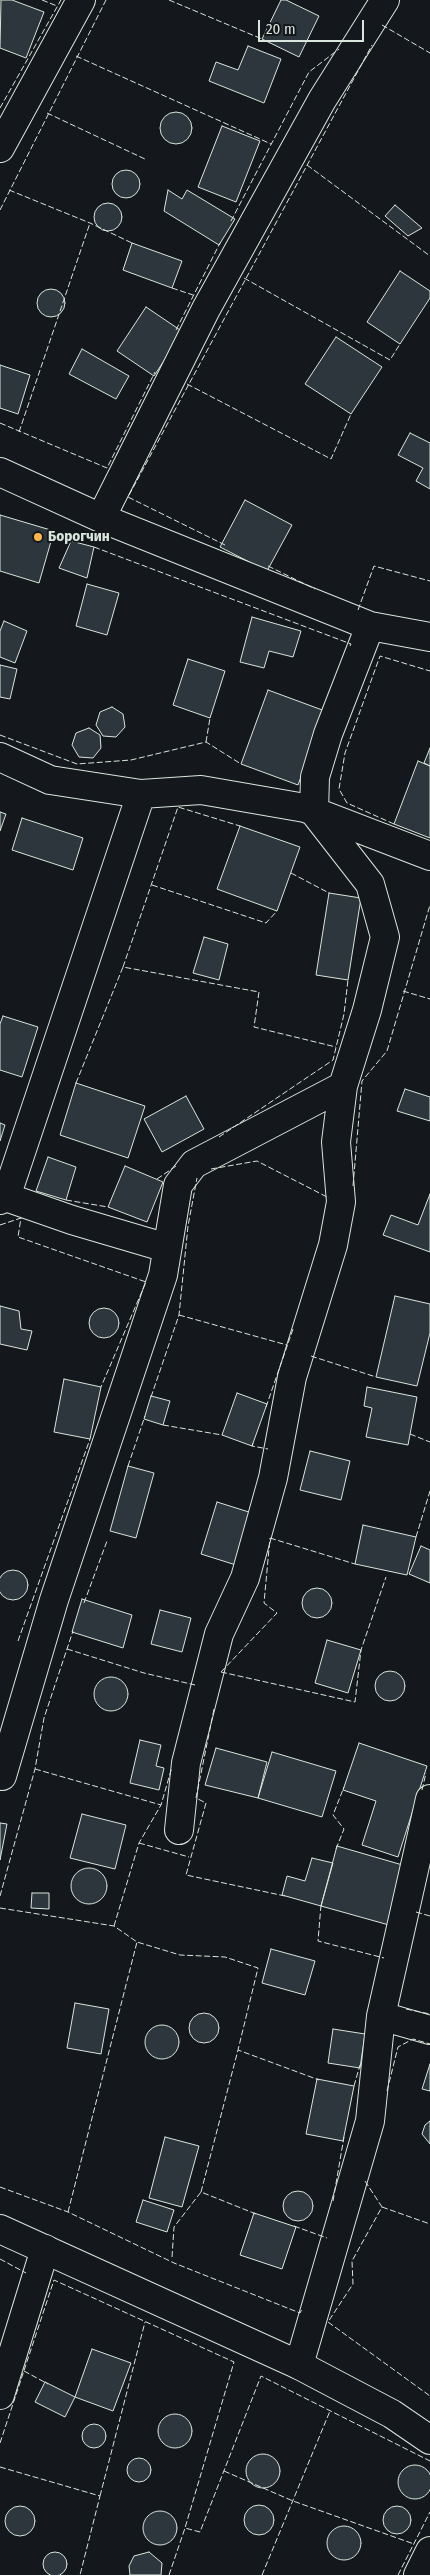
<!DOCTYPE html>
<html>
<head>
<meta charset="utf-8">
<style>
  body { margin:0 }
  #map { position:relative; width:430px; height:2575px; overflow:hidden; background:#14181c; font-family:"Fira Sans Condensed",sans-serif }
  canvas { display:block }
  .scale { position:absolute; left:258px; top:20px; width:106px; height:22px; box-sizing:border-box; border:2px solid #d8e6dc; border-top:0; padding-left:6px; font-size:15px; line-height:18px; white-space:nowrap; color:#d8e6dc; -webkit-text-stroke:4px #14181c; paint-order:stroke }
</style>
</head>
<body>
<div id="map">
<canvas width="430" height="2575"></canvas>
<div class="scale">20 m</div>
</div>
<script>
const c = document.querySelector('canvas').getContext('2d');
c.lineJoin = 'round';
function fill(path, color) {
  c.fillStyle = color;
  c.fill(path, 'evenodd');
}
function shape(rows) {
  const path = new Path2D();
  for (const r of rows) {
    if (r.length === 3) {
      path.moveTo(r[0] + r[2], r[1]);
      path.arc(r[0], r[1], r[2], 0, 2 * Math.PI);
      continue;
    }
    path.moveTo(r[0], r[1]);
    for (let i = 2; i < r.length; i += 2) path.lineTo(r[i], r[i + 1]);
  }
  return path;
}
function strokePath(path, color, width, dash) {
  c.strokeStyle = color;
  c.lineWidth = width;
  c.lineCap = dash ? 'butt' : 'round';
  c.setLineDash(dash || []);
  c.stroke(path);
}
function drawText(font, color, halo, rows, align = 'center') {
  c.font = font + ' "Fira Sans Condensed",sans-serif';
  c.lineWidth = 4;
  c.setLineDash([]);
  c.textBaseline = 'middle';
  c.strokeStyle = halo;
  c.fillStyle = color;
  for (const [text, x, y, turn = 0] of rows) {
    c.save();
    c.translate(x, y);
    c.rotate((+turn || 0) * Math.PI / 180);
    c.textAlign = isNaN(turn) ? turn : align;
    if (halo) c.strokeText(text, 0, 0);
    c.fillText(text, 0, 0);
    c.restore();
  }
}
const building = shape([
  [1,0,12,0,44,12,26,58,0,48,1,0],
  [281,0,286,0,319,16,299,57,262,39,281,0],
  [248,46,281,59,264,103,209,81,216,62,238,70,248,46],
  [176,128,16],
  [222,126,260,141,236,202,198,187,222,126],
  [126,184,14],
  [168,190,182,199,187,190,235,219,219,245,164,211,168,190],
  [108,217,14],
  [395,205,422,228,408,236,385,216,395,205],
  [132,243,182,261,172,288,123,270,132,243],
  [400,271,430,291,430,298,400,344,367,322,400,271],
  [51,303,14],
  [146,307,183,332,154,376,117,351,146,307],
  [336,337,382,367,351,414,305,384,336,337],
  [82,349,129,376,116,399,69,374,82,349],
  [0,365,30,375,18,414,0,408,0,365],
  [410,433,430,443,430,489,416,481,423,468,398,455,410,433],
  [245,500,292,525,267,571,220,547,245,500],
  [0,515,54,531,39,583,0,571,0,515],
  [71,541,94,547,87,578,59,568,71,541],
  [87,584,119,593,107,635,76,626,87,584],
  [252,617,301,631,293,657,269,651,264,668,240,662,252,617],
  [4,621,27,631,15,663,0,657,0,631,4,621],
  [188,659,225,671,210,718,173,705,188,659],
  [0,665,17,669,10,699,0,697,0,665],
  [268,690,325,711,298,785,241,764,268,690],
  [112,707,123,714,125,727,116,737,103,736,96,725,100,712,112,707],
  [89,728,100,735,101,748,93,758,79,757,72,745,76,733,89,728],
  [430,748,430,766,424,763,430,748],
  [418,761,430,766,430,838,394,824,418,761],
  [0,812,6,814,0,831,0,812],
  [22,818,83,838,73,870,12,850,22,818],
  [240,826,300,847,277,911,217,889,240,826],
  [329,893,361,898,348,980,316,975,329,893],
  [204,937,228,944,219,980,193,973,204,937],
  [3,1016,38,1027,22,1077,0,1070,0,1024,3,1016],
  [76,1083,145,1106,128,1158,60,1135,76,1083],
  [405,1089,430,1097,430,1121,397,1111,405,1089],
  [186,1096,204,1129,162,1152,144,1119,186,1096],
  [0,1123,5,1125,0,1141,0,1123],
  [48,1157,76,1167,66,1200,36,1191,48,1157],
  [125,1166,163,1182,147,1222,108,1207,125,1166],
  [430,1194,430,1252,383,1235,391,1215,418,1225,430,1194],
  [395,1296,430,1304,430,1333,417,1386,376,1377,395,1296],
  [0,1306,19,1311,21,1329,32,1331,27,1350,0,1344,0,1306],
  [104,1323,15],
  [64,1379,101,1387,90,1439,54,1432,64,1379],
  [367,1387,417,1397,408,1445,366,1437,372,1408,364,1406,367,1387],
  [237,1393,267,1404,252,1446,222,1435,237,1393],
  [151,1396,170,1401,163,1425,144,1419,151,1396],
  [310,1451,350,1461,341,1500,300,1490,310,1451],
  [128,1466,154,1473,136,1538,110,1531,128,1466],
  [217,1502,252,1513,236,1565,201,1554,217,1502],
  [363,1525,416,1537,407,1575,355,1564,363,1525],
  [421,1546,430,1550,430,1583,409,1574,421,1546],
  [13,1585,15],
  [317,1603,15],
  [82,1599,132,1615,123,1648,72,1632,82,1599],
  [160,1610,191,1618,182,1652,151,1644,160,1610],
  [327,1640,361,1650,348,1693,315,1683,327,1640],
  [390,1686,15],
  [111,1694,17],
  [140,1740,161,1745,156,1766,164,1768,159,1790,130,1783,140,1740],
  [359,1743,427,1766,398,1857,362,1845,376,1801,343,1790,359,1743],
  [216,1748,267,1762,258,1798,205,1785,216,1748],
  [272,1752,336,1771,322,1817,258,1798,272,1752],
  [82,1814,126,1825,115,1869,70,1858,82,1814],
  [0,1823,7,1824,0,1860,0,1823],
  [337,1846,406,1866,389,1925,321,1906,337,1846],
  [312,1858,333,1863,321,1906,282,1895,287,1876,305,1881,312,1858],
  [89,1886,18],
  [32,1893,49,1893,49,1909,31,1908,32,1893],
  [271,1949,315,1961,305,1995,262,1983,271,1949],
  [75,2003,109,2009,101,2054,67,2048,75,2003],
  [204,2028,15],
  [162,2042,17],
  [333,2029,365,2034,360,2068,328,2063,333,2029],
  [430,2064,430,2091,422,2089,430,2064],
  [317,2079,354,2086,343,2141,306,2134,317,2079],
  [430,2121,430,2144,422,2134,425,2125,430,2121],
  [165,2137,199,2146,182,2207,149,2198,165,2137],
  [298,2206,15],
  [143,2200,174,2210,167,2232,136,2222,143,2200],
  [254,2213,296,2227,282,2269,240,2255,254,2213],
  [92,2349,131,2363,113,2411,75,2397,92,2349],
  [45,2382,75,2397,65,2417,35,2402,45,2382],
  [175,2431,17],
  [94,2436,12],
  [263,2471,17],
  [139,2470,12],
  [415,2482,17],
  [259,2520,15],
  [397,2520,14],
  [20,2521,15],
  [160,2528,17],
  [344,2543,17],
  [55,2564,12],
  [149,2552,162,2563,161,2575,130,2575,129,2566,134,2556,149,2552]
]);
const street = shape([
  [0,148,81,0],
  [0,472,101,518,370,626,430,637],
  [101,518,206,309,322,100,385,0],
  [0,757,50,780,141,794,201,790,305,808,430,856],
  [6,1197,72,1220,167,1248],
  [0,1200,6,1197,141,794],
  [2,1776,54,1600,163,1275,178,1185,194,1164,343,1086],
  [179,1830,186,1763,219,1634,245,1578,273,1478,292,1377,333,1245,341,1202,336,1142,343,1086,367,1010,385,937,370,884,314,812,315,777,328,734,370,626],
  [381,2016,430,2030],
  [299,2365,370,2121,381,2016,430,1799],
  [0,2395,45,2249],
  [418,2575,430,2551]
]);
const secondary = shape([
  [0,2229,299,2365,392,2414,430,2440]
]);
const fence = shape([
  [42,0,57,6],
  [169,0,262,39],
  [382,25,430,53],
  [76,56,271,144],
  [0,108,61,0],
  [47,113,147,160],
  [307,165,430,256],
  [9,190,90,223,132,243],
  [0,210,106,0],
  [231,221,309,72,339,49],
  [244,278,390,360,400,344],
  [172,288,193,295],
  [176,330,220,243],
  [187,384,331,459,351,414],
  [0,423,107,468,155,372],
  [19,432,90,223],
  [225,545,128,497,372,45],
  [94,547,351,644,350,646],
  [268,566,315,589],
  [358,610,374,566,430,581],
  [0,735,77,764,131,760,206,742,241,764],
  [206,742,210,718],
  [394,824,347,803,339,789,345,753,380,656,430,671],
  [291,873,329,893],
  [152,885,266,923,277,911],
  [123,967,178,807,240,826],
  [403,991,430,999],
  [76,1083,123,967,259,992,254,1027,336,1047],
  [219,1137,333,1060,344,1014,348,980],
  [211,1169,257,1161,329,1198],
  [157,1179,176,1166],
  [353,1186,362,1081,387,1051,430,905],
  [66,1200,108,1207],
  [0,1225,21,1218,18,1237,146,1282,101,1387],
  [179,1315,287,1345],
  [311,1356,376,1377],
  [151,1397,179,1315,188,1226,197,1178],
  [266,1407,293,1329],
  [163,1425,222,1435],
  [410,1434,430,1442],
  [253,1443,252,1446,268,1449],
  [128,1466,145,1416],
  [416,1537,430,1491],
  [270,1538,355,1564],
  [84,1603,107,1541],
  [18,1641,90,1439],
  [67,1649,144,1673,195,1685],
  [221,1672,277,1613,264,1603,270,1538],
  [221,1672,355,1702,361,1650,386,1577],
  [214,1709,196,1798,206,1803,186,1875,285,1896],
  [35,1769,161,1805],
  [422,1790,426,1773],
  [139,1843,189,1857],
  [336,1849,344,1829,333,1815,344,1787],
  [0,1896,35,1769,44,1718,73,1631],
  [321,1905,318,1941,384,1958],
  [0,1908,114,1926,137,1942,180,1955,225,1957,258,1968,238,2050],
  [416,1912,430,1916],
  [114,1926,139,1843,161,1805,172,1767],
  [406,2009,430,2014],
  [354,2086,360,2065],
  [387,2091,398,2047,413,2039,430,2044],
  [365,2181,382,2207,352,2261,353,2284,328,2322,430,2396],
  [0,2187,68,2212,174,2263,300,2313,302,2309],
  [201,2192,238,2050,319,2080],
  [333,2201,344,2137],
  [382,2207,430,2224],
  [68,2212,137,1942],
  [294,2226,327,2238],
  [172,2257,174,2227,201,2192,256,2214],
  [0,2259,26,2273],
  [24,2371,48,2384],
  [0,2443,54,2280,234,2362,185,2528],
  [0,2467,100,2496,80,2575],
  [224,2471,293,2501,414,2544],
  [100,2496,145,2322],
  [169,2575,185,2528,200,2532,261,2376,430,2461],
  [262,2575,330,2411],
  [398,2575,430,2512]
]);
const markers = [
  [38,537,5,"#ffb74d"]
];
const poiNames = [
  ["Борогчин",48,537]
];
fill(building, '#2c363c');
strokePath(building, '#d8e6dc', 1);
strokePath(street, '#d8e6dc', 30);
strokePath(secondary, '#d8e6dc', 30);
strokePath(street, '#14181c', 28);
strokePath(secondary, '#14181c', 28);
strokePath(fence, '#d8e6dc', 1, [6, 2.5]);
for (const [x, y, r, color] of markers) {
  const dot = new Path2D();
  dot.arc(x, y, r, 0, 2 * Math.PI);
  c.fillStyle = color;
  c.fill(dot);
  strokePath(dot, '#14181c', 2);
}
drawText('bold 15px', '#d8e6dc', '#14181c', poiNames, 'left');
</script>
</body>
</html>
